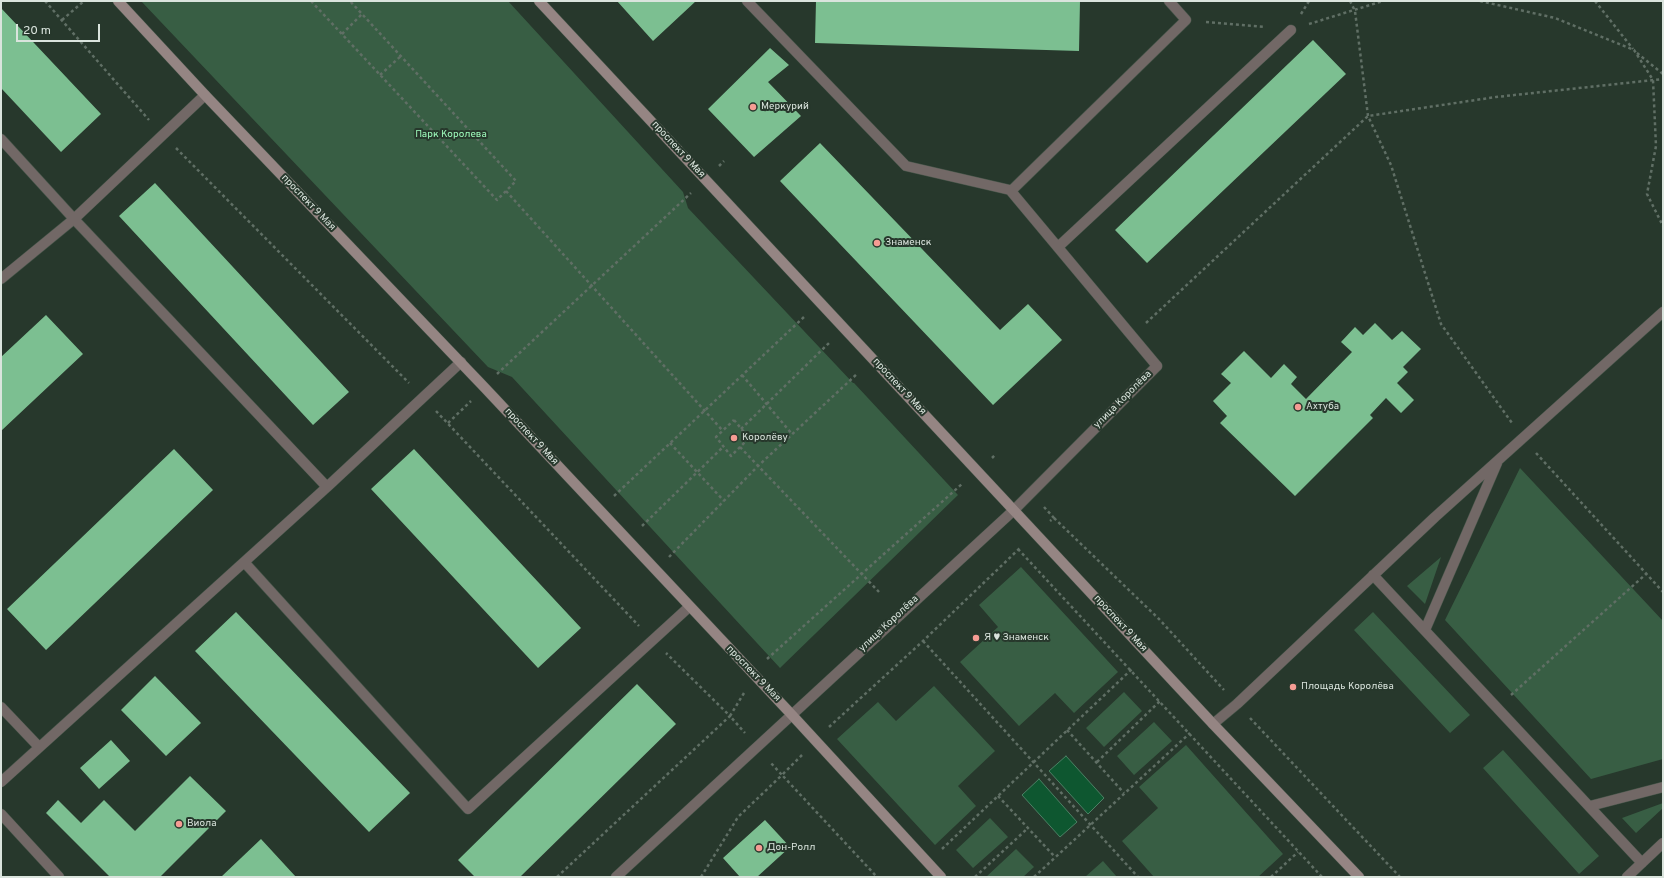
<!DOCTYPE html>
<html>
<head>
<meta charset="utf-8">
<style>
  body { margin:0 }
  #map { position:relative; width:1664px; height:878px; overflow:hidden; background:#27382c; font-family:Overpass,sans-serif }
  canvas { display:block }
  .frame { position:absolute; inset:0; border:2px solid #dae4dd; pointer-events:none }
  .scale { position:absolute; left:16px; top:24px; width:84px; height:18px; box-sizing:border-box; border:2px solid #dae4dd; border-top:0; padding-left:5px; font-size:12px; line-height:14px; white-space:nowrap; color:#dae4dd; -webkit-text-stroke:3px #27382c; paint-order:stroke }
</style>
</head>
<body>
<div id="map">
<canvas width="1664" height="878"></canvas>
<div class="frame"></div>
<div class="scale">20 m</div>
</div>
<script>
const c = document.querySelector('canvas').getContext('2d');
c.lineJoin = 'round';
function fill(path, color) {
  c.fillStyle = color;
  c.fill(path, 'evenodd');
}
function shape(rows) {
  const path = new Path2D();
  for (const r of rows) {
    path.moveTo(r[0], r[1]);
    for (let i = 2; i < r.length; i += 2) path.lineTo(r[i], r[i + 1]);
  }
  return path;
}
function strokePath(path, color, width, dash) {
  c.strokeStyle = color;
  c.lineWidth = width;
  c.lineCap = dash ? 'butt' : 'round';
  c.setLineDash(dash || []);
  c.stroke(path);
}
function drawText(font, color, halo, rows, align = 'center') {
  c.font = font + ' Overpass,sans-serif';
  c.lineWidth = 4;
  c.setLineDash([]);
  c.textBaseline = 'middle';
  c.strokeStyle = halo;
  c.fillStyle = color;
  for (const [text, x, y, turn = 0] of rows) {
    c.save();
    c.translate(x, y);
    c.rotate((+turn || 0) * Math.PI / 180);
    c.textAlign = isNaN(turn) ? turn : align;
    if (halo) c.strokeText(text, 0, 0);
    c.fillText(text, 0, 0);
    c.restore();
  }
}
const green = shape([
  [141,1,508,1,683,192,688,208,853,383,854,383,958,495,780,668,512,377,488,367],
  [1520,468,1663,621,1663,759,1591,779,1445,620],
  [1441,557,1425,604,1407,586],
  [1021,567,1118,672,1074,713,1055,693,1019,726,960,662,998,627,979,605],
  [1373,612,1470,715,1450,733,1354,630],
  [934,686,995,751,958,786,976,806,935,845,837,739,878,702,896,721],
  [1124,692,1142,711,1104,747,1086,728],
  [1154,722,1172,741,1134,775,1117,756],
  [1186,745,1283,854,1258,877,1154,877,1122,841,1158,808,1139,787],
  [1503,750,1599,856,1579,874,1483,768],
  [1663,803,1663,808,1636,833,1622,818],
  [990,818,1008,837,973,868,956,850],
  [1016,849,1034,867,1023,877,986,877],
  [1103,861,1117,877,1085,877]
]);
const water = shape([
  [1066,756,1104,798,1088,814,1049,771,1066,756],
  [1039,779,1077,822,1060,837,1022,795,1039,779]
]);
const building = shape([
  [617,1,696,1,653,41],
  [816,1,1080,1,1079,51,815,43],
  [1,8,101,114,61,152,1,88],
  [1313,40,1346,74,1147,263,1115,230],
  [770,48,789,65,768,82,801,116,754,157,708,109],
  [820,143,1000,330,1028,304,1062,340,993,405,780,181],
  [155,183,349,392,313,425,119,216],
  [46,315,83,354,1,431,1,357],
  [1375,323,1392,340,1402,331,1421,349,1403,367,1408,372,1397,383,1414,400,1401,413,1386,398,1370,415,1373,418,1295,496,1220,423,1227,416,1213,401,1231,383,1221,374,1244,351,1271,378,1284,364,1297,377,1291,384,1306,399,1352,352,1341,342,1355,327,1363,335],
  [174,449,213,490,46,650,7,609],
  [414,449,581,628,538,668,371,489],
  [236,612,410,793,369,832,195,651],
  [155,676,201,723,166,756,121,710],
  [637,684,676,724,520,877,475,877,458,860],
  [111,740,130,761,99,789,80,768],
  [190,776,226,811,160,877,110,877,46,813,58,800,81,823,104,800,135,831],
  [765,820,790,847,757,877,740,877,723,858],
  [261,839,296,877,221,877]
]);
const path = shape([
  [45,1,149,120],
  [311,1,497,200,516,181,350,1],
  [1350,1,1355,11,1368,116,1391,165,1441,324,1512,423],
  [1480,1,1555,18,1634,50,1653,80,1656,146,1647,194,1663,226],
  [1595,1,1633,49],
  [1301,14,1309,1],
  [62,20,84,1],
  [1206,22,1265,27],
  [1309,24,1383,1],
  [342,34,362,14],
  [1637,53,1663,74],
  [380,75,401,56],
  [176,148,409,383],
  [719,166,724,161],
  [506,191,723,431],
  [1146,323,1368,116,1496,97,1663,79],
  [497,374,691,193],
  [742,375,792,434],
  [436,411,639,626],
  [734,420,749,438,731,456,716,437,734,420],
  [448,423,471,401],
  [741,429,830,342],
  [670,443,724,501],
  [740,447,879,592],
  [1536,453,1663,592],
  [992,458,996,454],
  [614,496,805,316],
  [1044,507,1054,518,1050,521],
  [1054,518,1159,619,1224,690],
  [642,526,723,447],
  [1018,549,1322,877],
  [669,557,758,466,858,373],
  [923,641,1138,877],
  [767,659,963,483],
  [744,693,730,716,745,733],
  [1511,695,1646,574],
  [1250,718,1400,877],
  [829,727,923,641,1021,547],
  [1067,730,1124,793],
  [802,755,782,775,877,877],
  [1097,762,1160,701],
  [998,796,1055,857],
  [942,849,1132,669],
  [557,877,730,716,666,653],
  [701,877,738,817,782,775,770,762],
  [975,877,1028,828],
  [1034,877,1190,733],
  [1271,877,1298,852]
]);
const lane = shape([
  [747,1,906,166,1010,190,1157,366],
  [1,139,74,219,327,487,461,362],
  [1011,191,1186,20,1169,1],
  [1058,247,1291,30],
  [1,279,74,219,205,95],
  [245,563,468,809,689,607],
  [1373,575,1642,863],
  [1425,630,1497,463],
  [1,707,39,747],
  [1213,724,1237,704,1435,517,1663,312],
  [1,782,327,487],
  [1590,806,1663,787],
  [1,814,59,877],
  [1627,877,1663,843]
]);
const street = shape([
  [616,877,1014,510,1157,366]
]);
const secondary = shape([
  [118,1,205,95,485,388,792,715,941,877],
  [539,1,1213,724,1359,877]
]);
const markers = [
  [753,107,4,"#f59c93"],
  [877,243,4,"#f59c93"],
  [1298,407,4,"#f59c93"],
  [734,438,4,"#f59c93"],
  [976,638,4,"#f59c93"],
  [1293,687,4,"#f59c93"],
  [179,824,4,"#f59c93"],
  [759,848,4,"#f59c93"]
];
const poiNames = [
  ["Меркурий",761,107],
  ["Знаменск",885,243],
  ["Ахтуба",1306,407],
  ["Королёву",742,438],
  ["Я ♥ Знаменск",984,638],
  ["Площадь Королёва",1301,687],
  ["Виола",187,824],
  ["Дон-Ролл",767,848]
];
const parkNames = [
  ["Парк Королева",451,135]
];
const streetNames = [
  ["проспект 9 Мая",678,150,47],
  ["проспект 9 Мая",308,203,46],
  ["проспект 9 Мая",899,387,47],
  ["улица Королёва",1123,400,-45],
  ["проспект 9 Мая",531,437,47],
  ["улица Королёва",889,624,-43],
  ["проспект 9 Мая",1120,624,47],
  ["проспект 9 Мая",753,674,46]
];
fill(green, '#385e44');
fill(water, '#0e5730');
strokePath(water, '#4b8164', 1);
fill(building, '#7cbf91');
strokePath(lane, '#445448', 11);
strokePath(street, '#445448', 11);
strokePath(secondary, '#445448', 11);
strokePath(path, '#606f65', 2.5, [3, 3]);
strokePath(lane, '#726866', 10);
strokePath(street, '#726866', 10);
strokePath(secondary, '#958583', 10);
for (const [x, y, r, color] of markers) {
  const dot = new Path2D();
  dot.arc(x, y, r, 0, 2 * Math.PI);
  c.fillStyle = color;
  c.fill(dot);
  strokePath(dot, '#27382c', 1.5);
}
drawText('10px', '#dae4dd', '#27382c', poiNames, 'left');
drawText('10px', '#9ffdbd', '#27382c', parkNames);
drawText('10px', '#dae4dd', '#27382c', streetNames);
</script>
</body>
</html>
